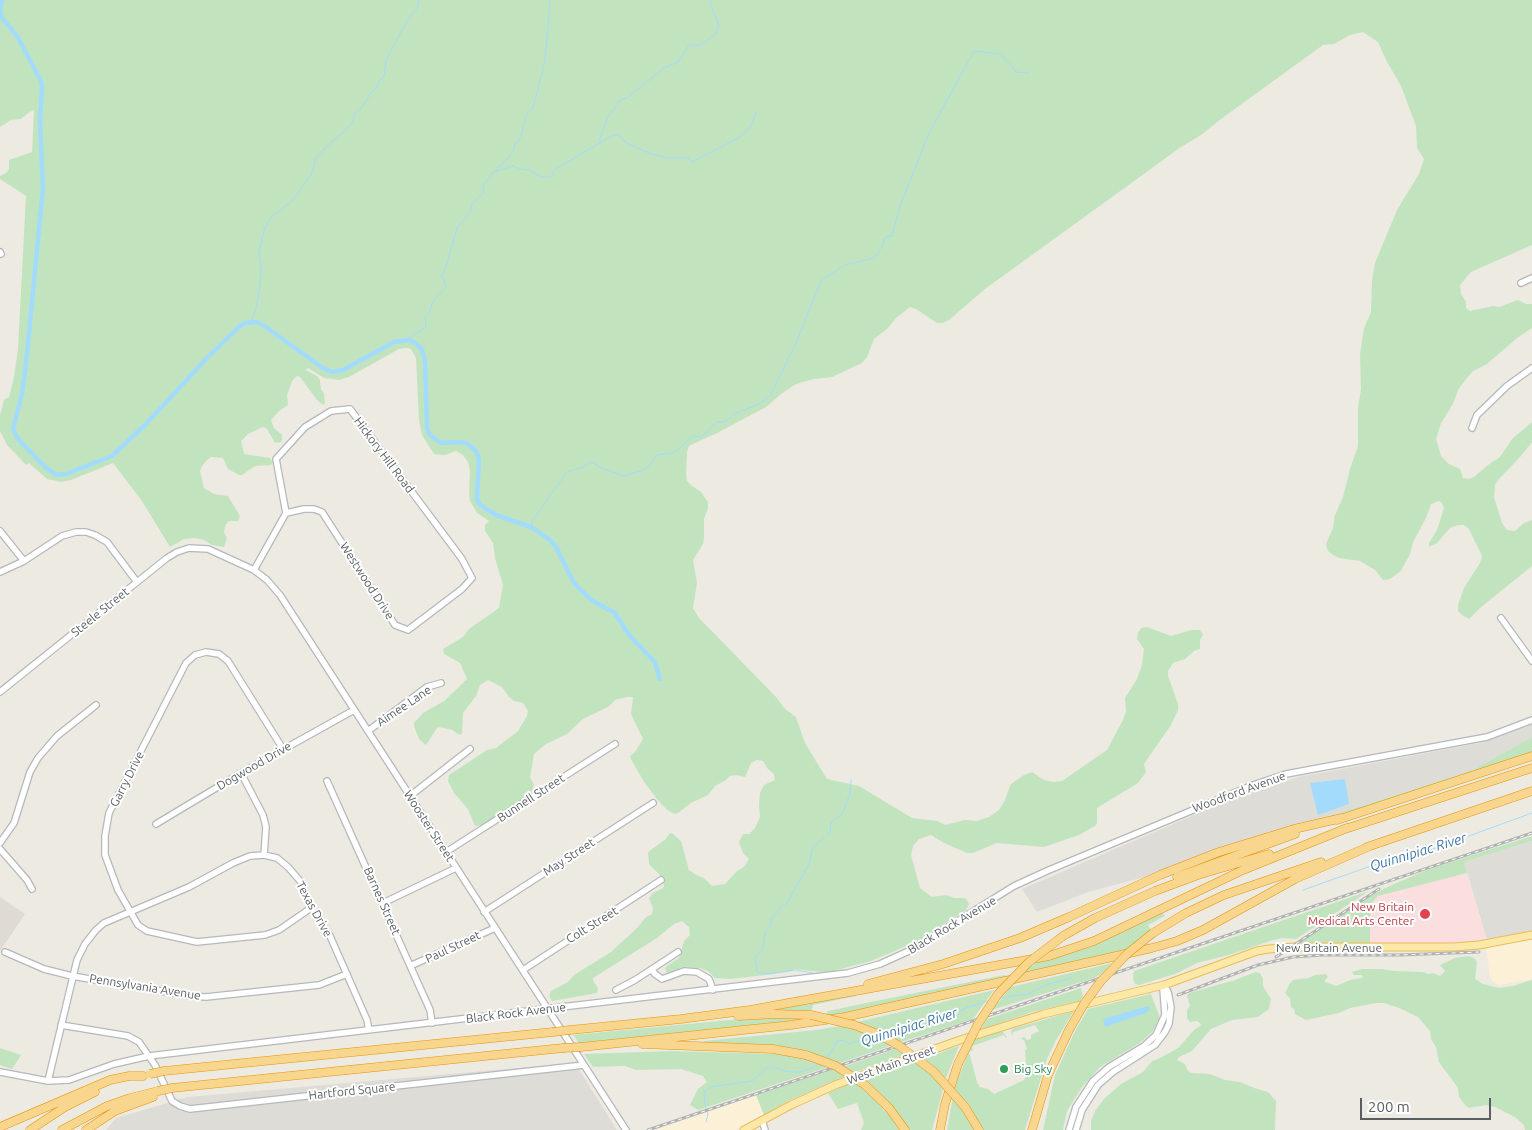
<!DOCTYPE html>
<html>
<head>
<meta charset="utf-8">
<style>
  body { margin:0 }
  #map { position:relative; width:1532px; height:1130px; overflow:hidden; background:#edeae2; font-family:Ubuntu,sans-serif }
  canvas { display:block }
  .scale { position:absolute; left:1360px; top:1098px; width:131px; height:22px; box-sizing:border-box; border:2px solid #5a5e62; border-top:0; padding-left:6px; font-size:15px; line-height:18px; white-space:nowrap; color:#5a5e62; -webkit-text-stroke:4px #fff; paint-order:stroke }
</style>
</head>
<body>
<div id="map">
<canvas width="1532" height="1130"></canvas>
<div class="scale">200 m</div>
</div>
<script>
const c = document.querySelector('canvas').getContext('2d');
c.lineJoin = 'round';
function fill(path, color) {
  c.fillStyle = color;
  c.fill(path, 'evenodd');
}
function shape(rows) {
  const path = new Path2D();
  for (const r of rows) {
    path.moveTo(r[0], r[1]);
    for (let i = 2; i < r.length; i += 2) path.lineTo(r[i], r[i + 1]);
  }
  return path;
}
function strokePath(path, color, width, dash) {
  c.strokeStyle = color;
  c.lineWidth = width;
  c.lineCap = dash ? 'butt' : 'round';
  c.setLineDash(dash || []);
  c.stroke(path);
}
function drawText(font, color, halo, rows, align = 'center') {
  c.font = font + ' Ubuntu,sans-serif';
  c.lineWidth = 4;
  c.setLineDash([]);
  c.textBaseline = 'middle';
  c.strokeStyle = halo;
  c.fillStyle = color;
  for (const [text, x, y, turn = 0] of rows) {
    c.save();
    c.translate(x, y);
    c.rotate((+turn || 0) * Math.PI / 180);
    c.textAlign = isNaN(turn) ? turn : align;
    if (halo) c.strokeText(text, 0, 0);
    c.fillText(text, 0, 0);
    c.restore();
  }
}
const commercial = shape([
  [1532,935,1532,979,1500,985,1494,983,1490,977,1485,943],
  [756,1095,764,1115,735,1130,655,1130]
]);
const industrial = shape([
  [1530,723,1532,725,1532,737,1473,770,1315,821,1230,844,1145,877,1088,892,1037,912,1022,889,1245,793,1299,777,1485,742],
  [1532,841,1532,931,1489,940,1486,937,1464,862],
  [575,1063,617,1130,106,1130,116,1118,188,1097]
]);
const education = shape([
  [0,897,25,914,0,951]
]);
const medical = shape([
  [1467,873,1486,937,1489,940,1428,946,1370,946,1370,905,1378,896]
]);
const green = shape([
  [0,0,1532,0,1532,245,1471,272,1460,285,1461,294,1466,302,1466,308,1470,311,1493,306,1499,307,1518,300,1526,304,1532,304,1532,328,1517,338,1487,364,1473,371,1466,379,1458,390,1453,404,1441,423,1436,439,1441,456,1449,464,1460,469,1463,478,1469,479,1474,477,1488,465,1500,457,1512,439,1532,422,1532,442,1521,456,1498,480,1495,485,1494,497,1502,523,1507,530,1515,531,1524,523,1532,520,1532,566,1480,608,1469,619,1462,615,1458,611,1458,605,1464,588,1480,563,1482,556,1469,529,1464,525,1458,525,1450,528,1437,543,1429,547,1429,543,1437,530,1444,508,1442,503,1439,501,1431,504,1426,518,1413,542,1410,554,1401,571,1390,579,1383,580,1375,570,1360,561,1339,558,1333,555,1328,551,1326,545,1328,539,1333,528,1335,515,1343,497,1350,469,1358,446,1358,408,1361,389,1360,354,1364,328,1371,312,1372,281,1375,263,1397,210,1419,174,1424,159,1417,148,1416,126,1401,86,1386,60,1378,42,1363,32,1350,35,1334,44,1323,45,1221,119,1201,135,1181,147,985,289,949,320,943,323,937,323,916,309,910,307,896,318,888,328,874,339,867,357,862,363,832,377,814,379,796,384,781,394,766,407,717,433,695,443,689,446,687,452,686,475,687,481,691,485,701,492,708,502,708,508,704,519,704,538,703,544,693,560,697,583,693,608,699,618,777,698,784,708,796,717,805,743,827,779,859,786,912,818,937,821,945,825,965,820,977,821,989,817,999,810,1004,802,1011,784,1024,775,1032,772,1044,780,1053,782,1062,781,1107,750,1123,720,1126,711,1125,698,1137,679,1142,665,1144,649,1137,639,1138,633,1141,628,1147,627,1171,636,1191,630,1200,630,1203,635,1200,640,1200,649,1194,651,1185,659,1173,663,1168,671,1168,676,1178,704,1178,710,1171,725,1146,761,1144,764,1146,772,1138,783,1097,808,1097,823,1095,826,1079,835,1044,847,997,843,973,853,967,853,944,843,931,835,919,839,913,846,911,855,920,888,932,897,946,895,954,898,963,898,966,899,969,904,966,910,930,933,923,939,871,961,833,971,821,972,794,969,792,971,773,974,730,979,715,978,708,971,700,968,682,967,667,974,665,968,667,966,679,958,684,941,690,935,689,927,682,921,674,924,657,938,593,978,593,981,598,988,597,993,552,1001,549,996,551,991,568,982,574,975,611,952,637,928,645,918,652,914,653,909,649,898,653,893,663,888,664,885,659,874,649,864,648,852,666,839,669,834,672,833,681,841,689,870,696,875,704,878,712,886,725,884,737,871,744,867,749,859,743,853,739,842,743,834,749,834,755,828,760,817,759,805,760,793,764,785,775,780,774,774,767,768,763,761,757,760,751,763,745,777,736,775,730,776,726,780,715,786,708,795,691,803,678,813,675,814,667,810,657,799,644,782,631,759,630,756,635,752,643,739,631,714,633,697,627,697,615,700,608,707,583,719,567,734,546,744,534,754,530,777,534,785,531,794,484,825,475,826,468,809,454,793,448,781,449,775,487,750,496,748,518,731,527,716,528,711,523,703,514,701,509,697,502,687,488,680,480,685,476,696,463,713,462,734,459,735,452,730,439,727,437,728,426,745,419,739,414,726,414,723,423,713,444,701,467,679,460,663,444,654,443,649,463,637,469,629,499,608,503,585,495,558,493,543,485,531,485,525,489,521,477,513,470,501,469,492,470,471,468,462,463,455,456,451,445,455,434,454,422,435,419,421,416,358,411,349,406,348,399,349,349,377,339,380,324,378,308,368,306,370,317,376,320,380,321,389,324,394,325,403,323,405,317,400,300,377,297,376,292,381,287,395,288,405,279,411,271,420,274,428,282,435,282,439,281,442,275,443,267,429,263,427,248,434,241,441,244,454,270,458,273,462,271,465,255,466,242,475,239,475,228,469,223,458,211,457,208,459,202,466,200,471,204,488,214,494,228,496,240,516,238,521,229,521,226,524,224,532,227,538,224,547,212,545,204,540,195,538,184,539,170,547,142,501,113,463,71,480,61,482,47,479,29,463,26,465,7,445,0,431,0,415,4,400,9,397,14,377,18,349,26,196,0,179,0,176,6,173,9,169,9,160,32,152,34,110,28,113,21,119,11,120,0,127],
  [1532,737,1532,752,1353,811,1315,821,1473,770],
  [1532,836,1532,841,1464,862,1467,873,1378,896,1370,905,1370,946,1299,943,1364,900,1385,888,1432,868],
  [1369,891,1296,939,1283,938,1273,940,1229,955,1197,963,1175,974,1139,985,1135,984,1133,979,1134,971],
  [1162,912,1165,916,1148,925,1151,930,1122,953,1021,976,1035,963,1048,960,1090,947],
  [1468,956,1474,958,1477,962,1475,979,1483,984,1499,988,1513,986,1532,980,1532,1130,1525,1130,1524,1125,1515,1117,1495,1107,1486,1105,1469,1108,1466,1106,1459,1097,1458,1088,1439,1062,1436,1047,1431,1039,1430,1031,1418,1017,1399,1008,1384,1003,1376,1003,1350,1008,1339,1013,1306,1020,1295,1014,1294,1009,1291,1007,1290,998,1285,993,1290,983,1293,980,1309,978,1315,975,1326,974,1328,977,1325,980,1325,982,1336,986,1350,980,1362,978,1363,977,1361,975,1354,975,1352,972,1362,969,1382,969,1393,971,1423,972,1428,974,1433,973,1440,976,1445,971,1440,965,1455,958],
  [1112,963,1101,974,1094,978,992,1010,1011,987],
  [1256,972,1260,973,1263,979,1263,986,1271,999,1269,1009,1258,1017,1232,1020,1211,1029,1192,1051,1179,1057,1177,1060,1185,1064,1188,1071,1191,1073,1210,1074,1225,1080,1240,1082,1257,1089,1268,1092,1276,1101,1275,1130,1091,1130,1091,1121,1095,1111,1104,1099,1121,1084,1143,1072,1152,1061,1158,1059,1178,1048,1194,1030,1200,1026,1201,1024,1197,1021,1190,1022,1187,1018,1187,1010,1190,1006,1187,996,1189,993,1235,980],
  [1004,975,1006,976,1001,981,837,1016,826,1014,828,1011,866,1003],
  [1081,988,1083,997,1080,1001,1032,1012,980,1030,987,1019],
  [994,990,973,1019,901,1042,857,1022],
  [1151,994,1160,1018,1152,1032,1141,1042,1100,1067,1082,1087,1067,1111,1063,1130,1043,1130,1055,1075,1074,1033,1088,1009],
  [856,995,856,996,813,1005,811,1012,773,1009],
  [1074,1011,1056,1040,1047,1059,1025,1130,982,1130,968,1105,954,1088,974,1040,1002,1031,1007,1037,1006,1038,1004,1035,972,1046,973,1050,969,1052,977,1082,980,1087,988,1089,994,1094,1024,1080,1027,1074,1025,1050,1027,1049,1024,1040,1021,1039,1024,1037,1027,1040,1031,1039,1031,1035,1039,1031,1035,1025,1013,1032,1013,1036,1011,1032,1012,1029],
  [751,1018,810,1018,809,1020,784,1023,579,1043,573,1035],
  [845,1025,863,1031,893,1045,837,1064,823,1058,703,1043,704,1041,816,1030],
  [959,1046,946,1078,925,1059,950,1049],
  [0,1048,21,1055,12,1069,0,1065],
  [898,1048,907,1054,853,1073,843,1067],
  [672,1051,779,1054,805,1058,828,1067,698,1110,690,1105,698,1089,707,1082,703,1076,681,1069,636,1070,625,1066,593,1067,584,1054],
  [918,1061,944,1086,932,1130,908,1130,862,1079],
  [834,1069,845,1076,788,1101,764,1115,756,1095],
  [854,1082,874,1099,892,1119,899,1130,861,1130,864,1123,857,1103,838,1109,828,1093],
  [953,1097,962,1109,975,1130,947,1130]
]);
const water = shape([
  [1345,779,1349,804,1318,815,1310,783],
  [1148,1006,1150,1007,1148,1012,1105,1027,1103,1019]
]);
const stream = shape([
  [599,141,608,117,620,100,627,98,664,68,678,62,689,45,700,45,715,35,719,26,710,3,711,0],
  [496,170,513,152,514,146,521,136,527,114,533,108,544,65,547,40,550,0],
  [251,322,255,313,259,292,261,270,259,251,265,227,272,216,291,202,311,175,315,163,315,159,326,147,347,129,353,121,354,114,361,109,370,94,376,89,379,81,384,77,386,60,401,32,412,14,417,9,419,0],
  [402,340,410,338,426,327,425,317,430,312,432,303,446,287,444,279,441,278,447,263,457,228,472,210,471,205,484,192,483,186,493,172,513,166,520,169,530,170,541,177,549,177,553,175,554,170,613,135,618,135,628,144,649,153,666,158,689,158,692,162,740,137,749,129,753,121,756,112,755,113],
  [531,527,532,521,567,472,583,467,591,462,602,468,624,476,643,470,651,464,657,455,674,453,693,436,701,437,717,422,725,422,736,413,757,405,770,396,796,343,821,281,845,265,874,258,884,244,884,240,886,237,892,236,900,206,929,133,974,51,1001,54,1016,72,1029,73],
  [827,836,830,833,831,823,843,813,850,793,851,780],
  [1303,890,1388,860,1411,857,1532,813],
  [813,973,795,970,769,974,757,972,755,957,763,949,765,932,770,927,772,918,781,907,787,903,809,864,812,849,824,838],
  [1000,998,1028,994,1048,984,1071,978],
  [886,1034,922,1025,950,1016,968,1007,991,1000],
  [824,1059,830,1054,837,1041,844,1040,849,1044,875,1037],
  [706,1122,708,1114,705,1106,704,1092,711,1087,752,1081,766,1068,776,1068,788,1072,800,1072,814,1067,819,1063]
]);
const canal = shape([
  [2,0,0,11,2,18,17,36,41,81,42,88,40,122,43,188,26,364,22,394,13,429,18,439,46,468,57,475,66,474,112,456,145,425,205,360,240,326,245,323,256,322,263,325,323,368,332,372,343,370,394,342,409,340,417,344,422,350,425,361,427,428,430,435,441,443,463,442,468,444,476,451,479,459,477,499,480,505,496,515,531,527,549,539,556,547,574,583,591,600,615,613,629,635,655,662,660,679]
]);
const minor = shape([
  [0,252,1,254],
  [1521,283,1532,278],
  [1472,428,1477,415,1507,386,1532,368],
  [0,531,24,561],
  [254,570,286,513,276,459,305,427,331,411,350,409,462,559,472,578,462,589,408,630,395,625,322,512,314,509,304,509,286,513],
  [0,572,24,561,62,536,76,532,86,532,95,535,107,542,137,582],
  [1501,618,1532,661],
  [0,692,167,558,177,552,189,548,208,549,254,570,267,580,280,595,626,1130],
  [368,731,427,687,441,683],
  [283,749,228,661,219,654,206,652,195,655,186,663,109,813,105,836,105,855,118,890,138,925,147,931,197,942,265,935,279,930,311,908],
  [241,773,263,815,266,827,264,855],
  [327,781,430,1010,432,1023],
  [410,796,470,749],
  [156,824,241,773,354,710],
  [0,843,14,823,30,772,38,758,57,736,96,705],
  [0,849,27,880,32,889],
  [446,852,615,744],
  [383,903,456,868],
  [484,912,653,803],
  [5,952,44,969,72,976,190,996,206,997,319,985,347,974],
  [410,966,495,928],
  [523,970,661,880],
  [652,970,655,974,662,979,684,971,697,972,709,979,713,990],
  [616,990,635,980,678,952],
  [61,1025,128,1036,139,1042,155,1065,172,1101,180,1106,190,1109,584,1065],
  [0,1072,48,1081,69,1080,114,1064,149,1056,848,973,880,964,911,950,1014,886,1049,870,1253,785,1286,774,1487,737,1532,720],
  [48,1081,77,960,85,944,96,930,104,923,189,887,233,863,250,856,264,855,277,858,288,867,301,882,311,908,330,936,367,1020,369,1030],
  [762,1120,765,1130],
  [1069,1130,1076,1107,1093,1081,1109,1067,1144,1046,1156,1035,1165,1015,1163,989,1164,985],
  [1076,1130,1082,1110,1098,1085,1113,1072,1155,1045,1165,1032,1169,1024,1171,1007,1168,992,1164,985]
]);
const major = shape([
  [744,1130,791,1105,835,1085,960,1040,1044,1014,1164,985,1257,951,1269,949,1293,947,1454,947,1479,945,1532,935]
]);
const highway = shape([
  [1337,820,1532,756],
  [1342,830,1532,768],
  [1367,847,1532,791],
  [1177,877,1295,834],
  [1153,933,1186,913,1224,895,1321,862],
  [1063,936,1095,918,1155,891,1198,875,1269,854],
  [868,984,943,964,1020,938,1069,917,1160,875,1219,852,1294,829,1342,818],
  [738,1016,774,1014,811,1015],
  [570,1030,681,1019,750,1010,1049,956,1094,941,1243,870,1347,828],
  [642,1044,773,1049,806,1055],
  [581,1047,791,1025,845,1017,1152,948,1177,941,1203,930,1295,879,1370,846],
  [164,1071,553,1032],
  [865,1085,889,1108,905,1130],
  [172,1088,563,1048],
  [965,1107,979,1130],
  [0,1127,110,1080,129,1076,143,1076],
  [30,1130,65,1107,95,1092],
  [62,1130,107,1106,130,1098,158,1091],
  [86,1130,115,1111,153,1097],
  [940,1130,945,1104,958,1064],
  [1032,1130,1048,1075,1069,1030]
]);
const rail = shape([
  [1276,957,1379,889],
  [1178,995,1258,965,1293,957,1323,955,1400,955,1479,952],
  [648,1130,1532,833]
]);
const highwayBridge = shape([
  [811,1015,854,1025,878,1034,898,1045,933,1071,965,1107],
  [1069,1030,1084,1004,1101,981,1128,953,1153,933],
  [553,1032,570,1030],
  [563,1048,581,1047],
  [806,1055,836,1066,865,1085],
  [958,1064,978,1024,998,994,1029,962,1063,936],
  [150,1074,164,1071],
  [158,1091,172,1088]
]);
const markers = [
  [1425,914,6,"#e0444e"],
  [1004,1069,5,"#2e9e5b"]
];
const streetNames = [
  ["Hickory Hill Road",384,455,53],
  ["Westwood Drive",367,581,57],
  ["Steele Street",100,612,-39],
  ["Aimee Lane",404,706,-34],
  ["Dogwood Drive",254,766,-30],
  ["Garry Drive",127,779,-63],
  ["Woodford Avenue",1239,792,-20],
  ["Bunnell Street",531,798,-33],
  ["Wooster Street",429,826,57],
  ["May Street",569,857,-33],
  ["Barnes Street",382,901,66],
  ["Texas Drive",314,909,61],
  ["Colt Street",592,925,-32],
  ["Black Rock Avenue",952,925,-31],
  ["Paul Street",453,947,-25],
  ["New Britain Avenue",1329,948],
  ["Pennsylvania Avenue",145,987,9],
  ["Black Rock Avenue",516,1013,-7],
  ["West Main Street",891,1065,-20],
  ["Hartford Square",352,1091,-6]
];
const healthNames = [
  ["New Britain",1414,907],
  ["Medical Arts Center",1414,921]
];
const leisureNames = [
  ["Big Sky",1014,1069]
];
const waterNames = [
  ["Quinnipiac River",1418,852,-17],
  ["Quinnipiac River",909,1027,-17]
];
fill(commercial, '#fcf1d7');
fill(industrial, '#dedcd6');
fill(education, '#dfdbd3');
fill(medical, '#fadfde');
fill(green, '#c1e4bf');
fill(water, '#a3dbfc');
strokePath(stream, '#a3dbfc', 1);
strokePath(canal, '#a3dbfc', 4.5);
strokePath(minor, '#b5b8bc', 8);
strokePath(major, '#ecba5c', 9);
strokePath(highway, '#e79208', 9);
strokePath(minor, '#fff', 5.5);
strokePath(major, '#fce9a8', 7);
strokePath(highway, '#f9d68d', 8);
strokePath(rail, '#b1b2b2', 3);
strokePath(rail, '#fff', 1, [4]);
strokePath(highwayBridge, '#e79208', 9, []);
strokePath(highwayBridge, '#f9d68d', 8);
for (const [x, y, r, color] of markers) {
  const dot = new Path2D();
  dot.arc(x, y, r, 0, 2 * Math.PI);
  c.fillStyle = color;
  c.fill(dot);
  strokePath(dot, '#fff', 2);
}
drawText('12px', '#5a5e62', '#fff', streetNames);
drawText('12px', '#be3a42', '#fff', healthNames, 'right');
drawText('12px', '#27864d', '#fff', leisureNames, 'left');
drawText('italic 14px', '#3f77a4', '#fff', waterNames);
</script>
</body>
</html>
